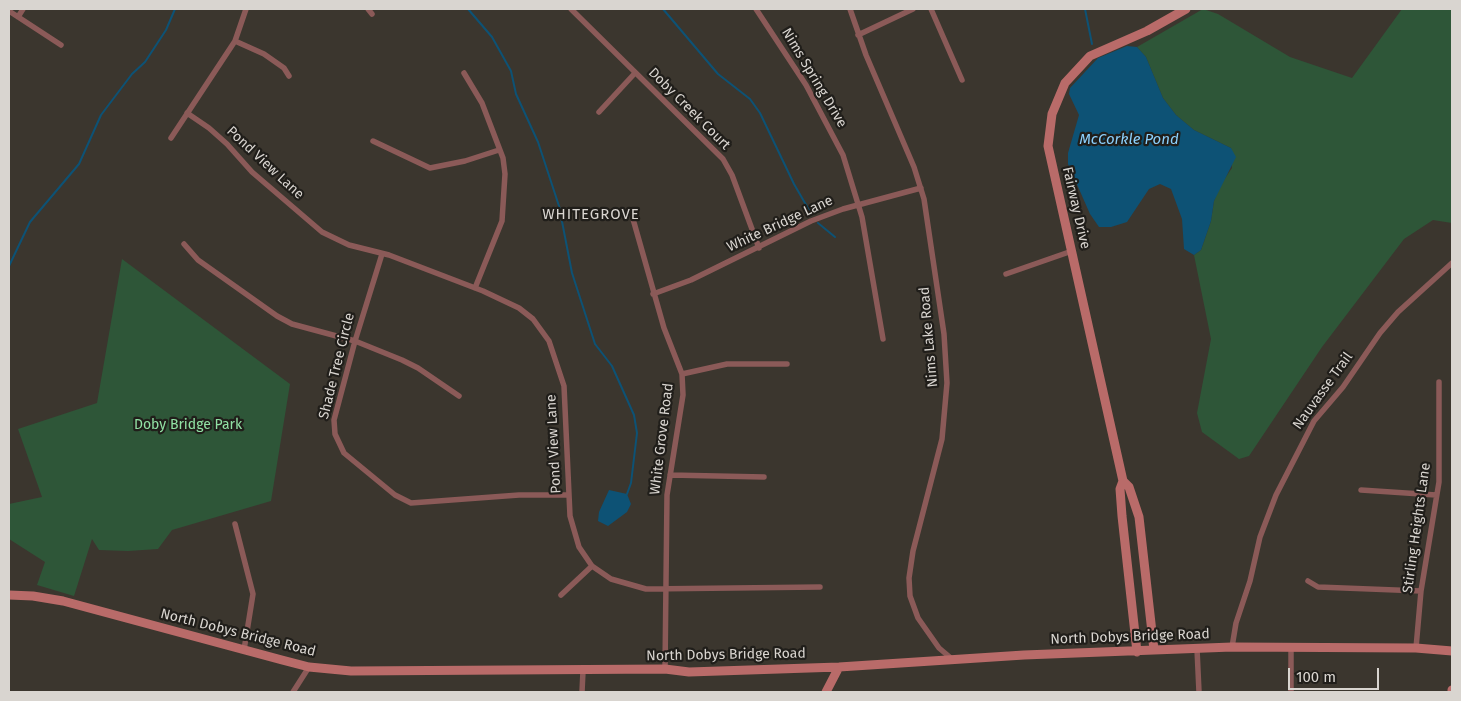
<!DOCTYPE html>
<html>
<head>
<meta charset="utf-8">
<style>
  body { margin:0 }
  #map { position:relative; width:1461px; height:701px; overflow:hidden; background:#3b362e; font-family:"Fira Sans",sans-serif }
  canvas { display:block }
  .frame { position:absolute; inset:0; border:10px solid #d9d5d0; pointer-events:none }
  .scale { position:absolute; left:1288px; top:668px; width:91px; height:22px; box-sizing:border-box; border:2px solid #d9d5d0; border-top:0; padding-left:6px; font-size:15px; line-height:18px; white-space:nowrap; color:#d9d5d0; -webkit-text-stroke:4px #201e1a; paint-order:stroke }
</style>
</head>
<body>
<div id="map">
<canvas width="1461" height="701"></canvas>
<div class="frame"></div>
<div class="scale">100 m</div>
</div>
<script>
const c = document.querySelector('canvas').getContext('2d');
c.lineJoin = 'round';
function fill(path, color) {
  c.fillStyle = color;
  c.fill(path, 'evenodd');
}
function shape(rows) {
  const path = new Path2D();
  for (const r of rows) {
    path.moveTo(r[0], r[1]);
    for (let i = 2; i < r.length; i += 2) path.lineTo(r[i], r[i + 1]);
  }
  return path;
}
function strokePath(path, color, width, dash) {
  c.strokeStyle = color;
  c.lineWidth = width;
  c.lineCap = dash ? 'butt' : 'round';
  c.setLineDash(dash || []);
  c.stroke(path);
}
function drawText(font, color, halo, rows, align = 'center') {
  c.font = font + ' "Fira Sans",sans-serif';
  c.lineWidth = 4.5;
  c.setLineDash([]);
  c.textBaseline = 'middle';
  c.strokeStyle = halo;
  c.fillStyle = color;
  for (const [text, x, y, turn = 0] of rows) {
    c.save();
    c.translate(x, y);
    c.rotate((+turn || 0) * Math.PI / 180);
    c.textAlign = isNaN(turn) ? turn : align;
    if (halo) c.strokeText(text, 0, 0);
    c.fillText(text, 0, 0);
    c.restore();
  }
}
const green = shape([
  [1203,9,1218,14,1290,57,1352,78,1402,9,1452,9,1452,223,1433,220,1404,239,1322,347,1249,456,1239,459,1202,432,1197,413,1211,339,1194,255,1201,250,1211,221,1214,201,1219,187,1232,168,1231,148,1194,130,1176,115,1163,98,1146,57,1137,47],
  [122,259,290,384,271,501,172,530,158,549,128,551,99,550,92,539,74,596,37,585,45,562,9,539,9,504,42,497,18,429,97,403]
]);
const water = shape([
  [1127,46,1137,47,1146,57,1163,98,1176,115,1194,130,1231,148,1236,157,1214,201,1211,221,1201,250,1194,255,1184,249,1182,219,1171,189,1160,184,1149,189,1127,222,1111,227,1099,227,1090,214,1068,164,1068,153,1079,115,1069,94,1070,88,1098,58],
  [609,490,627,494,631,504,627,512,608,526,598,521,599,512]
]);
const stream = shape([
  [468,9,492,37,511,71,516,94,538,142,559,206,572,273,595,344,612,366,634,415,637,433,631,483,627,494],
  [663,9,718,74,750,99,760,113,794,184,809,210],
  [1085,9,1092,44],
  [818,223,835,237],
  [9,266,30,222,79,164,101,115,132,74,145,62,166,30,175,9]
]);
const street = shape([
  [368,9,372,14],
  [571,9,723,159,732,175,759,248],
  [756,9,806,85,843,155,862,217,883,339],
  [850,9,866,55,914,167,924,199,944,334,947,383,942,439,913,551,909,578,910,596,918,618,939,648,952,659],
  [931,9,962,80],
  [9,11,61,45],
  [18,17,23,9],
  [858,35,913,9],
  [235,41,264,54,284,68,289,76],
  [464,73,482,103,503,158,505,174,502,221,475,288],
  [599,112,635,73],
  [187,113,209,128,227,144,252,172,322,232,349,245,389,255,483,291,519,308,533,319,549,341,564,386,570,516,579,547,592,566,611,579,646,589,820,587],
  [171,138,235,41,246,9],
  [373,141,430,168,465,161,499,150],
  [633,219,664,328,682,374,683,395,667,495,665,669],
  [184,244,198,260,277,316,292,324,355,341,402,360,418,368,459,396],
  [382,254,355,341,334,420,335,434,344,453,395,495,411,503,519,495,568,495],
  [1006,274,1072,251],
  [653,294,691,280,811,221,843,209,921,188],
  [682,374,727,364,787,364],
  [670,475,764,477],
  [1361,490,1436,495],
  [235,524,253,594,244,650],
  [1308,581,1318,587,1421,591],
  [561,595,592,566],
  [1232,647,1236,623,1250,581,1260,537,1276,495,1314,421,1343,387,1380,333,1398,312,1452,263],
  [1291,647,1291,692],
  [1416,648,1421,591,1439,482,1439,382],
  [1197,649,1199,692],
  [293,692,309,667],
  [582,692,583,671]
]);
const secondary = shape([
  [1123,481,1120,489,1122,516,1137,652],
  [9,595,33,596,63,601,282,660,309,667,351,671,665,669,689,672,839,667,1024,655,1232,647,1416,648,1452,651],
  [1154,650,1139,517,1129,487,1123,481,1048,146,1052,114,1065,83,1090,56,1147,31,1186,9],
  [826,692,839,667],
  [1452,692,1452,690]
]);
const streetNames = [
  ["Nims Spring Drive",814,78,59],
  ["Doby Creek Court",689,109,45],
  ["Pond View Lane",265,163,43],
  ["Fairway Drive",1076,208,77],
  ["White Bridge Lane",780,224,-25],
  ["Nims Lake Road",929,337,-95],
  ["Shade Tree Circle",337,366,-76],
  ["Nauvasse Trail",1323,391,-54],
  ["White Grove Road",662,439,-83],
  ["Pond View Lane",554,444,-93],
  ["Stirling Heights Lane",1417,528,-82],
  ["North Dobys Bridge Road",238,633,14],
  ["North Dobys Bridge Road",1130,637,-2],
  ["North Dobys Bridge Road",726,655,-1]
];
const parkNames = [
  ["Doby Bridge Park",188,425]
];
const waterNames = [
  ["McCorkle Pond",1129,140]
];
const neighbourhoodNames = [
  ["WHITEGROVE",591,215]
];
fill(green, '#2e5638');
fill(water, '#0d5275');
strokePath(stream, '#0d5275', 2);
strokePath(street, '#8b5a58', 5.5);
strokePath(secondary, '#b96b69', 9);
drawText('14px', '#d9d5d0', '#201e1a', streetNames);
drawText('14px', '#91e1a4', '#201e1a', parkNames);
drawText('italic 15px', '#8cd0fc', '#201e1a', waterNames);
c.letterSpacing = '1px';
drawText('15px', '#d9d5d0', '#201e1a', neighbourhoodNames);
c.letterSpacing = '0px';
</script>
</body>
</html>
